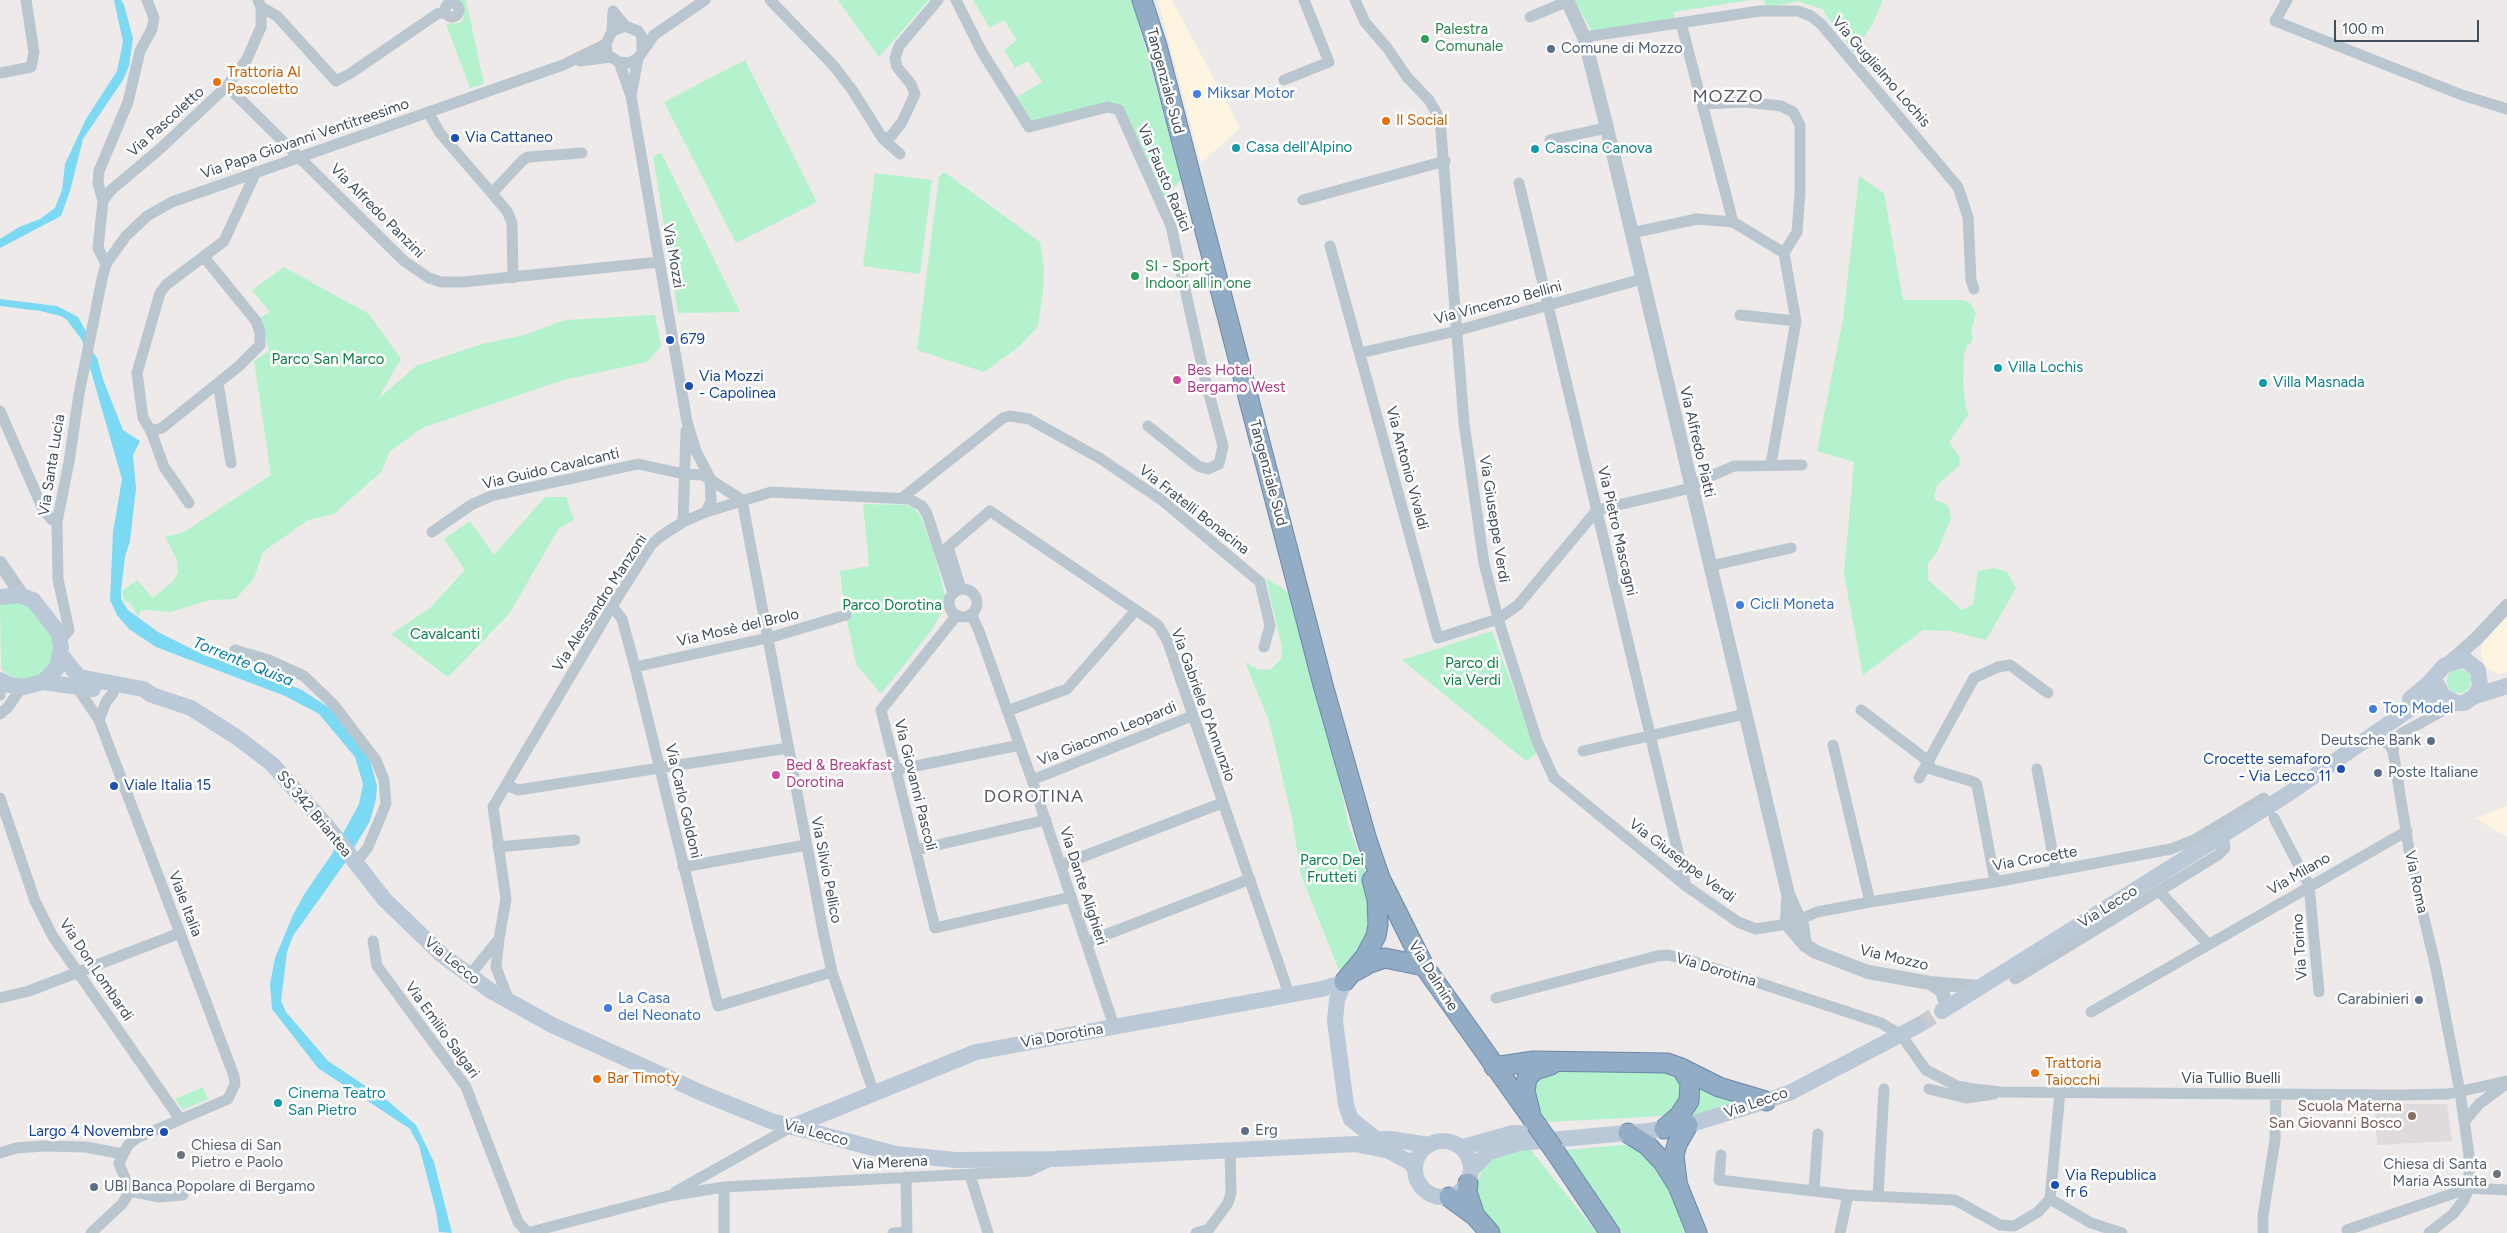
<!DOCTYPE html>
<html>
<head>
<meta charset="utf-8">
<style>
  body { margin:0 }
  #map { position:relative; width:2507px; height:1233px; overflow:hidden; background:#eeeaea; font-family:Figtree,sans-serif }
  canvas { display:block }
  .scale { position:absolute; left:2334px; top:20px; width:145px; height:22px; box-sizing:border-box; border:2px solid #424e5a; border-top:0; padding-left:6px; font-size:15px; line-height:18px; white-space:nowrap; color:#424e5a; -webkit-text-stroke:4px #fff; paint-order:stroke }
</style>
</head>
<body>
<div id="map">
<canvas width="2507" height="1233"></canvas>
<div class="scale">100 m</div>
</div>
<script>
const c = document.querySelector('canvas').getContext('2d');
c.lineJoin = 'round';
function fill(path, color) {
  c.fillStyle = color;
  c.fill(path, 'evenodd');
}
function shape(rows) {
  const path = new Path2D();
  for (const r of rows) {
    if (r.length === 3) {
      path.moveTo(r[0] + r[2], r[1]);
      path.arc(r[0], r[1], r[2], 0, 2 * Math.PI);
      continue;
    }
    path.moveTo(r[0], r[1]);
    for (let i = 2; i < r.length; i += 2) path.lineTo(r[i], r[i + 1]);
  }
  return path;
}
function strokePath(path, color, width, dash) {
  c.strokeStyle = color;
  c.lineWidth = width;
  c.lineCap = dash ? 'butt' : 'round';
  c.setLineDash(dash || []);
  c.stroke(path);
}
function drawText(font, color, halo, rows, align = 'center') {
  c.font = font + ' Figtree,sans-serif';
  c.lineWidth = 5;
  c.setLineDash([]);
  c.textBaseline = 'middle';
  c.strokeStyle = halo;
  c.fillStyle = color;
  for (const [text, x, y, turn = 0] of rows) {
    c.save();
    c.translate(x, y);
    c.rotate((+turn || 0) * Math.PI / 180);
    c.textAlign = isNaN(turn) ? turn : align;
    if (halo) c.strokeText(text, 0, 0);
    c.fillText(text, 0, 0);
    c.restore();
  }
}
const commercial = shape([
  [1158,0,1172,0,1240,128,1201,163],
  [2507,614,2507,672,2498,674,2484,666,2481,654,2482,645],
  [2507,806,2507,837,2475,818]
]);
const education = shape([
  [2374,1104,2447,1104,2452,1141,2377,1145]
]);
const green = shape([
  [460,0,466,0,484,84,470,88,446,24,460,23,464,18,464,10],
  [838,0,929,0,879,57],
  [973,0,1132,0,1182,179,1164,198,1129,119,1107,102,1036,122,1032,121,1017,97,1042,82,1028,61,1015,68,1004,50,1017,40,1004,20,990,28],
  [1574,0,1752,0,1673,12,1675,19,1592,31],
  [1764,0,1883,0,1873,23,1854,53,1822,9,1798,1,1766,8],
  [745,60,817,202,736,243,664,102],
  [661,153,712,255,740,312,678,313,653,156],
  [944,172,1040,242,1044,269,1043,293,1038,326,1020,346,984,372,917,350,939,177],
  [875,173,932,180,920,274,863,266],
  [1859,176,1884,193,1903,300,1962,300,1970,303,1976,313,1971,331,1973,337,1971,343,1967,346,1964,355,1963,384,1966,409,1969,414,1949,442,1959,456,1960,465,1937,485,1934,497,1937,501,1944,503,1949,508,1951,519,1936,554,1928,563,1928,580,1962,610,1973,604,1978,571,1995,568,2007,572,2016,588,1986,640,1951,631,1923,630,1863,675,1844,574,1854,462,1817,451,1843,319],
  [284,267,369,314,401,359,378,399,416,366,482,344,524,335,565,320,655,315,661,346,647,362,563,380,422,428,389,452,382,471,334,514,308,520,263,552,254,578,236,599,210,600,170,612,145,610,140,611,138,617,130,602,125,602,122,591,137,580,153,598,171,583,178,573,177,560,165,537,184,532,271,475,254,361,269,351,261,317,270,312,252,290],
  [545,497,566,497,574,520,559,528,509,614,448,677,391,634,430,608,465,570,444,539,470,521,494,555],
  [863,504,906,505,914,508,921,517,934,553,947,603,931,631,881,694,856,664,844,606,840,571,869,566],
  [1266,578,1292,595,1336,766,1349,827,1369,881,1369,934,1342,978,1301,875,1292,818,1269,721,1245,662,1257,669,1270,670,1281,659,1282,648],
  [0,601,23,602,34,610,56,643,48,671,28,681,13,678,1,669],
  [1492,631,1537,753,1526,761,1402,660],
  [2459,681,12],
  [1557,1069,1667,1069,1680,1077,1682,1100,1669,1114,1663,1116,1548,1122,1534,1105,1533,1088,1540,1077],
  [1693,1080,1757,1102,1682,1119],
  [203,1087,208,1099,183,1110,175,1099],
  [1622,1145,1632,1145,1658,1164,1690,1233,1622,1233,1566,1150],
  [1530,1149,1597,1233,1500,1233,1475,1205,1474,1192,1484,1165,1509,1151]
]);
const water = shape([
  [114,0,121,0,124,5,133,38,129,66,123,80,83,139,70,191,61,216,0,248,0,239,19,227,40,219,55,208,62,190,65,164,86,119,117,71,123,42],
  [0,299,57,306,78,317,87,333,92,351,97,358,104,382,123,430,140,441,133,455,136,488,130,541,125,557,121,590,121,599,128,610,158,632,206,656,258,672,302,690,331,709,367,749,377,786,376,799,370,821,345,863,293,936,287,952,281,1001,286,1012,328,1061,388,1101,416,1125,434,1162,452,1233,439,1232,436,1211,419,1146,410,1129,318,1068,272,1009,270,984,275,958,293,915,305,893,332,854,359,804,363,784,355,757,319,714,285,696,156,647,129,629,117,615,110,600,113,532,122,479,82,340,67,320,61,316,40,311,0,306]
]);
const secondaryTunnel = shape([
  [1919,1025,1942,1011]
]);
const minor = shape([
  [770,0,833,65,853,91,883,139,900,154],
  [956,0,982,52,1029,127,1108,107,1119,110,1171,226,1205,379,1223,446,1219,464,1208,469,1198,466,1148,426],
  [1355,0,1365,22,1388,49,1407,77,1429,100,1440,119,1464,423,1484,563,1498,619,1537,741,1554,778,1686,886,1738,922,1756,929,1787,924],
  [2287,0,2275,21,2462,95,2507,109],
  [452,10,7],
  [261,7,277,16,336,81,351,73,437,14,445,12],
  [1530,17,1568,1],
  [1681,23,1733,222],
  [612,31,613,11,625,26],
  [1584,37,1760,11,1798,11,1811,16,1821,24,1958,187,1968,217,1971,280,1974,289],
  [607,50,606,44,612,31,625,26,638,31,642,37,642,52],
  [580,61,611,57,619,62,629,63,638,58,654,35,705,0],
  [619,62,631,96,638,58],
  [0,73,31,67,34,52,26,0],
  [1284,80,1329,62,1304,0],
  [227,86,404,261,429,278,441,282,463,282,659,262],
  [631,96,687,422,696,451,710,478,711,501,706,512],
  [1702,104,1746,102,1781,106,1793,112,1800,125,1800,192,1797,232,1784,253,1796,321,1771,464],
  [428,112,440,133,507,211,512,223,513,278],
  [883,139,891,136,902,122,915,94,911,84,897,67,895,58,899,46,938,0],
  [1550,140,1607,128],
  [1519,183,1686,886],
  [492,193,523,160,528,157,582,153],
  [1303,200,1445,161],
  [103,201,98,183,99,171,128,102,140,51,152,29,154,18,147,0],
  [1631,233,1697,219,1733,222,1784,253],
  [1330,246,1438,638,1498,619,1518,605,1597,510,1691,488,1700,481,1734,466,1802,465],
  [106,264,98,248,103,201,111,190,161,148,227,86,247,59,261,27,261,7,258,0],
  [1740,315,1796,321],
  [1360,353,1452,332,1642,279],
  [218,383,231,463],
  [0,411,42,507,51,519,57,522],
  [151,431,162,428,239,366,260,345,260,332,256,321,204,257],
  [902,498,1003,418,1010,416,1029,419,1101,459,1163,501,1260,582,1270,626,1264,647],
  [742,500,823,931,832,972,874,1093],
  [189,503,164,467,151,431,143,418,137,373,160,293,166,285,224,241,256,172],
  [683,522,686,431],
  [432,532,471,505,491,496,638,464,684,474,703,475,742,500],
  [1710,566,1791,548],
  [961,589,948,547,990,511,1158,625,1167,640,1289,994],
  [963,603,14],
  [612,606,622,619,635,667,718,1006,832,972],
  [971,614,979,631,1032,780,1114,1026],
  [957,615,881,710,935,928,1071,897],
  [60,640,69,630,58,579,57,522,69,462,79,394,102,279,106,264,126,236,147,216,172,202,563,65,606,44],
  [235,650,269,660,304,676,334,705,376,760,384,780,386,804,368,847,356,863],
  [635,667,772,637,846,615],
  [76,686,99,720,180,933,234,1076,235,1084,228,1099,137,1138,128,1145,119,1163,130,1191],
  [0,688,0,695],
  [1861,710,1928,761,1931,769,1974,782,1977,785,1995,882],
  [1007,711,1067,689,1136,610],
  [0,714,8,707,22,687],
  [99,720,106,702,113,693],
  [2365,743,2381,741,2389,744,2393,751],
  [1833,745,1870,902],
  [1583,751,1745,714],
  [2037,769,2056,871],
  [896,770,1020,745],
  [1919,778,1974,678,1998,667,2010,665,2048,693],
  [1032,780,1192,716],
  [506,785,518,790,788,748],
  [0,798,35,901,52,935,180,1119],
  [2274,818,2309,885,2319,992],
  [498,847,575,840],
  [916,850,1046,820],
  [1061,865,1222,803],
  [683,867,806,845],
  [2159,891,2208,944],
  [1801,919,1817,912,1870,902,1995,882,2171,849,2196,839,2264,798],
  [373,941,377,966,466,1087,518,1222,528,1233],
  [1087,942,1250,879],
  [469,976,499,939],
  [2015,979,2218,855,2225,848,2223,835],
  [0,998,29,991,180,933],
  [1496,998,1657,956,1668,955,1689,960,1881,1023,1901,1035,1926,1070,1957,1086,1973,1089,2001,1092,2396,1095,2448,1094,2507,1081],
  [509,1001,496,967,499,939,506,899,493,807,612,606,651,545,661,536,683,522,706,512,771,492,909,499,922,506,927,514,953,593],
  [2091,1012,2407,831],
  [1929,1089,1966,1098,1994,1094],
  [2465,1121,2479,1104,2506,1084],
  [0,1153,16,1148,45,1146,86,1147,123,1154],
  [1721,1155,1719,1180,1848,1195,1955,1200,2000,1225,2014,1226,2038,1212,2050,1199,2060,1092],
  [970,1175,988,1233],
  [906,1177,907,1233],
  [1814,1190,1818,1134],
  [130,1191,159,1197,183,1195],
  [675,1192,791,1127],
  [1878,1196,1884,1089],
  [2050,1199,2091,1223,2122,1233],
  [91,1233,122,1204,130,1191],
  [527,1233,668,1196,724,1187,1029,1171,1048,1162],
  [724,1233,724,1187],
  [893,1233,907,1232],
  [1196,1233,1209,1229,1228,1203,1231,1193,1230,1150],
  [1840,1233,1848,1195],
  [2263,1233,2263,1216,2275,1140,2276,1094],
  [2348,1233,2347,1230,2469,1188,2507,1190],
  [2429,1233,2453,1214,2464,1200,2469,1188,2469,1155,2460,1092,2436,968,2412,868,2393,751,2395,740,2402,733,2457,703]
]);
const tertiary = shape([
  [1567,0,1584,37,1607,128,1788,894,1797,915,1801,919,1805,945],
  [0,563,22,595],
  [2451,661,2476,639,2507,606],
  [1788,900,1787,924,1805,945,1816,952,1868,972,1930,983,1980,987],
  [1930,983,1942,991,1946,1004,1945,1008]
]);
const secondary = shape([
  [0,597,19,595,33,600,58,632,61,647,57,668,43,682,24,687,9,685,0,680],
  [61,655,79,677,143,689,152,695,191,708,238,738,272,764,331,831,384,899,442,955,491,991,552,1025,704,1094,771,1121,896,1154,956,1160,1054,1159,1356,1144,1389,1151,1411,1163,1415,1169],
  [43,682,93,689],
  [2438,686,2443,696,2457,703,2464,703,2475,696,2507,686],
  [2410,699,2427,685,2444,666,2459,660,2467,661,2478,670,2480,686,2475,696],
  [1344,982,1337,1000,1335,1021,1346,1105,1351,1119,1376,1139],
  [1942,1011,2288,794,2424,699,2431,695,2442,694],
  [791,1127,976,1052,1322,989,1344,982],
  [1367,1139,1390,1139,1429,1145],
  [1443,1169,28],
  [1463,1147,1513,1133,1534,1134],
  [1472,1169,1489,1152,1518,1143,1648,1131,1688,1125,1766,1101,1791,1092,1919,1025]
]);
const trunk = shape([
  [1142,0,1157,46,1323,685,1367,840,1380,878,1424,966,1536,1124],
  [1356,971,1370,963,1385,958,1424,966],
  [1344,982,1365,957,1376,936,1378,925,1377,899,1372,880],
  [1494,1067,1534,1061,1667,1063,1681,1068,1719,1087,1766,1101],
  [1530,1111,1525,1091,1527,1078,1535,1070,1551,1065],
  [1664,1129,1679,1116,1689,1101,1690,1082,1681,1068],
  [1628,1133,1647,1145,1663,1162,1678,1186,1697,1233],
  [1554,1150,1610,1233],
  [1677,1180,1674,1156,1677,1144,1688,1125],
  [1468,1183,1467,1192,1475,1216],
  [1449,1197,1475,1216,1490,1233]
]);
const trunkBridge = shape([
  [1536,1124,1554,1150]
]);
const markers = [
  [1425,39,5,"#2e9e5b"],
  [1551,49,5,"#5c6f8a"],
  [217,82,5,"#e8710a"],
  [1197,94,5,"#3f7fe0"],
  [1386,121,5,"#e8710a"],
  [455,138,5,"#1a4fb4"],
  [1236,148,5,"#0f9aa8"],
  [1535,149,5,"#0f9aa8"],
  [1135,276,5,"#2e9e5b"],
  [670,340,5,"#1a4fb4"],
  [1998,368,5,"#0f9aa8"],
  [1177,380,5,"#d1479c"],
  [2263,383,5,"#0f9aa8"],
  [689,386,5,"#1a4fb4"],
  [1740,605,5,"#3f7fe0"],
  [2373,709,5,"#3f7fe0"],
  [2431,741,5,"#5c6f8a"],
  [2341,769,5,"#1a4fb4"],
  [2378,773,5,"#5c6f8a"],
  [776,775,5,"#d1479c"],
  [114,786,5,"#1a4fb4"],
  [2419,1000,5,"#5c6f8a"],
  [608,1008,5,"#3f7fe0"],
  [2035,1073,5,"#e8710a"],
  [597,1079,5,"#e8710a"],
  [278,1103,5,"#0f9aa8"],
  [2412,1116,5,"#8d6e63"],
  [1245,1131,5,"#5c6f8a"],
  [164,1132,5,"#1a4fb4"],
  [181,1155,5,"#6b7280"],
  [2497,1174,5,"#6b7280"],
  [2055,1185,5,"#1a4fb4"],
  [94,1187,5,"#5c6f8a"]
];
const leisureNames = [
  ["Palestra",1435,30],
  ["Comunale",1435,47],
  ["SI - Sport",1145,267],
  ["Indoor all in one",1145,284]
];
const serviceNames = [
  ["Comune di Mozzo",1561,49],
  ["Deutsche Bank",2421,741,"right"],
  ["Poste Italiane",2388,773],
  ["Carabinieri",2409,1000,"right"],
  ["Erg",1255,1131],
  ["UBI Banca Popolare di Bergamo",104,1187]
];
const streetNames = [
  ["Via Guglielmo Lochis",1881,72,49],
  ["Tangenziale Sud",1165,81,75],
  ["Via Pascoletto",166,122,-42],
  ["Via Papa Giovanni Ventitreesimo",305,139,-19],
  ["Via Fausto Radici",1164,178,67],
  ["Via Alfredo Panzini",377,211,45],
  ["Via Mozzi",673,256,80],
  ["Via Vincenzo Bellini",1498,303,-15],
  ["Via Alfredo Piatti",1697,442,77],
  ["Via Santa Lucia",52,465,-81],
  ["Via Antonio Vivaldi",1407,468,75],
  ["Via Guido Cavalcanti",551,469,-13],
  ["Tangenziale Sud",1268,473,75],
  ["Via Fratelli Bonacina",1194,510,38],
  ["Via Giuseppe Verdi",1494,519,81],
  ["Via Pietro Mascagni",1617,531,77],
  ["Via Alessandro Manzoni",600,603,-57],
  ["Via Mosè del Brolo",738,628,-13],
  ["Via Gabriele D'Annunzio",1203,705,70],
  ["Via Giacomo Leopardi",1107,734,-22],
  ["Via Giovanni Pascoli",915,785,76],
  ["Via Carlo Goldoni",683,801,77],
  ["SS 342 Briantea",314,814,50],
  ["Via Crocette",2035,859,-10],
  ["Via Giuseppe Verdi",1682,861,37],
  ["Via Silvio Pellico",826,870,79],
  ["Via Milano",2299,874,-30],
  ["Via Roma",2416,882,78],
  ["Via Dante Alighieri",1083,886,72],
  ["Viale Italia",185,904,69],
  ["Via Lecco",2108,907,-32],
  ["Via Torino",2300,947,-94],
  ["Via Mozzo",1894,958,13],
  ["Via Lecco",452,961,39],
  ["Via Don Lombardi",96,970,56],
  ["Via Dorotina",1716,970,17],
  ["Via Dalmine",1433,976,58],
  ["Via Emilio Salgari",442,1030,54],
  ["Via Dorotina",1062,1036,-10],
  ["Via Tullio Buelli",2231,1079],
  ["Via Lecco",1756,1103,-19],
  ["Via Lecco",816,1133,15],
  ["Via Merena",890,1163,-3]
];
const foodNames = [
  ["Trattoria Al",227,73],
  ["Pascoletto",227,90],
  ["Il Social",1396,121],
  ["Trattoria",2045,1064],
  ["Taiocchi",2045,1081],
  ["Bar Timoty",607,1079]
];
const shopNames = [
  ["Miksar Motor",1207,94],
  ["Cicli Moneta",1750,605],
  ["Top Model",2383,709],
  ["La Casa",618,999],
  ["del Neonato",618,1016]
];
const transitNames = [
  ["Via Cattaneo",465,138],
  ["679",680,340],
  ["Via Mozzi",699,377],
  ["- Capolinea",699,394],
  ["Crocette semaforo",2331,760,"right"],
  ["- Via Lecco 11",2331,777,"right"],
  ["Viale Italia 15",124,786],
  ["Largo 4 Novembre",154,1132,"right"],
  ["Via Republica",2065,1176],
  ["fr 6",2065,1193]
];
const cultureNames = [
  ["Casa dell'Alpino",1246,148],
  ["Cascina Canova",1545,149],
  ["Villa Lochis",2008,368],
  ["Villa Masnada",2273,383],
  ["Cinema Teatro",288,1094],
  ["San Pietro",288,1111]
];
const parkNames = [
  ["Parco San Marco",328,360],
  ["Parco Dorotina",892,606],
  ["Cavalcanti",445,635],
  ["Parco di",1472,664],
  ["via Verdi",1472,681],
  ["Parco Dei",1332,861],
  ["Frutteti",1332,878]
];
const hotelNames = [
  ["Bes Hotel",1187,371],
  ["Bergamo West",1187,388],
  ["Bed & Breakfast",786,766],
  ["Dorotina",786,783]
];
const educationNames = [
  ["Scuola Materna",2402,1107],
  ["San Giovanni Bosco",2402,1124]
];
const worshipNames = [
  ["Chiesa di San",191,1146],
  ["Pietro e Paolo",191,1163],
  ["Chiesa di Santa",2487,1165,"right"],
  ["Maria Assunta",2487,1182,"right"]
];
const waterNames = [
  ["Torrente Quisa",243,662,22]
];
const quarterNames = [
  ["MOZZO",1728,97],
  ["DOROTINA",1034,797]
];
fill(commercial, '#fdf5e0');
fill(education, '#dfdbdc');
fill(green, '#b3f2cc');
fill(water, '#7cd9f3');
strokePath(secondaryTunnel, '#cccbcd', 16, [16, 8]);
strokePath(trunk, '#6988ab', 21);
strokePath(minor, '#bac6cf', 11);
strokePath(tertiary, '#bac6cf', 14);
strokePath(secondary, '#bbc8d7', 16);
strokePath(trunk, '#92acc6', 19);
strokePath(trunkBridge, '#6988ab', 21, []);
strokePath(trunkBridge, '#92acc6', 19);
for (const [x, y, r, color] of markers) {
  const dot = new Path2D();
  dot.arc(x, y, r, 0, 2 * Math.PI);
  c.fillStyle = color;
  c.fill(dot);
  strokePath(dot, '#fff', 2);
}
drawText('15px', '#27864d', '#fff', leisureNames, 'left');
drawText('15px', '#4e5e75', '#fff', serviceNames, 'left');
drawText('15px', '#424e5a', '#fff', streetNames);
drawText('15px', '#c56008', '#fff', foodNames, 'left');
drawText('15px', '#366cbe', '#fff', shopNames, 'left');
drawText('15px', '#164399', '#fff', transitNames, 'left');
drawText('15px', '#0d838f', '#fff', cultureNames, 'left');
drawText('15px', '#0e8048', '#fff', parkNames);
drawText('15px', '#b23c85', '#fff', hotelNames, 'left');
drawText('15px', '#785e54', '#fff', educationNames, 'right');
drawText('15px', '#5b616d', '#fff', worshipNames, 'left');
drawText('italic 16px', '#027d9f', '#fff', waterNames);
c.letterSpacing = '1px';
drawText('18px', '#575b61', '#fff', quarterNames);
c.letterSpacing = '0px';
</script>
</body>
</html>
